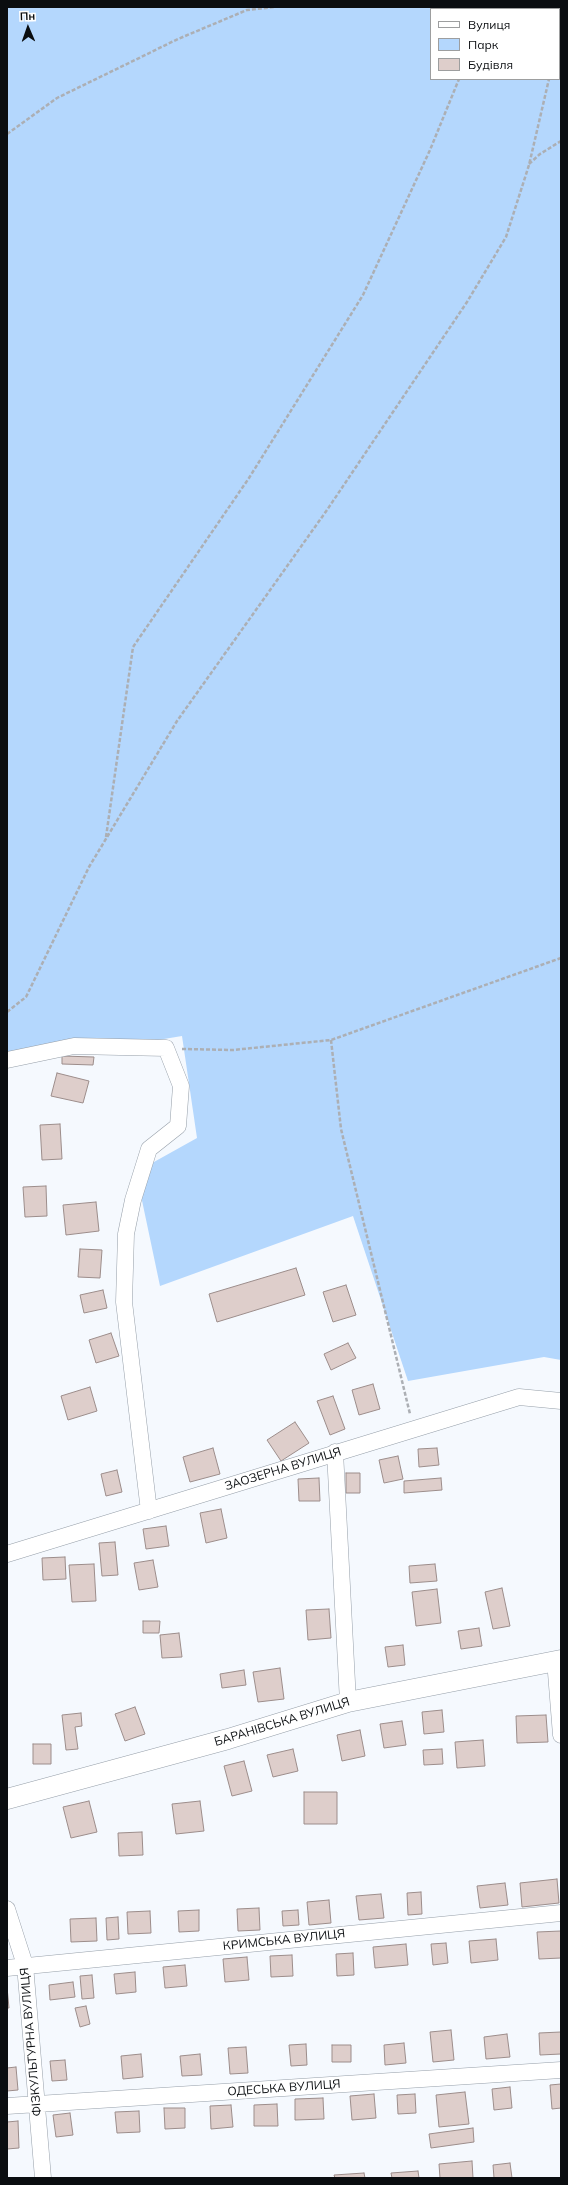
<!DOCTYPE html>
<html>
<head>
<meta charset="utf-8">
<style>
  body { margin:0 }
  #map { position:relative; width:568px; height:2185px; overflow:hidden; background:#f5f9fe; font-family:Mulish,sans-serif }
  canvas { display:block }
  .frame { position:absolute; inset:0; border:8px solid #0a0d10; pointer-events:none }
  .legend { position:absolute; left:430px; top:8px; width:130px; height:72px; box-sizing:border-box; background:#fff; border:1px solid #9d9e9f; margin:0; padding:5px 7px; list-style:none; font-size:12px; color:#0a0d10 }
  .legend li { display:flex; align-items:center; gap:8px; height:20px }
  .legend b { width:20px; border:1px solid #9d9e9f }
  .north { position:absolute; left:8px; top:8px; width:40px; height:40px; -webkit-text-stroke:3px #fff; paint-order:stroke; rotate:358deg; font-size:11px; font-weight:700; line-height:16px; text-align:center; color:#0a0d10 }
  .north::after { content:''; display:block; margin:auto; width:14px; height:18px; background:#0a0d10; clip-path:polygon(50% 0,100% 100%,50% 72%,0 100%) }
</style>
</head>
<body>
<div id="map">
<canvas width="568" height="2185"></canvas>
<div class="frame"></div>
<ul class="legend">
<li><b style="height:5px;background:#fff"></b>Вулиця</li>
<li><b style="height:11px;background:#b4d7fd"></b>Парк</li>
<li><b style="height:11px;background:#dececb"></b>Будівля</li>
</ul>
<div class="north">Пн</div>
</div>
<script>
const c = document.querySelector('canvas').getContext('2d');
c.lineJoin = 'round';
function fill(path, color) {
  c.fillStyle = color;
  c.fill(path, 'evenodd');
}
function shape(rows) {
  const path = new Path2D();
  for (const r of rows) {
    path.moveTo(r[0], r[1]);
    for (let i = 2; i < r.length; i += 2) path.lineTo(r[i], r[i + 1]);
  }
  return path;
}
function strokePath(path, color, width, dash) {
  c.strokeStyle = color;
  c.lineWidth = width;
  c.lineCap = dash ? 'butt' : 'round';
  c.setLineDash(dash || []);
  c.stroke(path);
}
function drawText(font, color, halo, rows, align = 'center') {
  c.font = font + ' Mulish,sans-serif';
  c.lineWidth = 4;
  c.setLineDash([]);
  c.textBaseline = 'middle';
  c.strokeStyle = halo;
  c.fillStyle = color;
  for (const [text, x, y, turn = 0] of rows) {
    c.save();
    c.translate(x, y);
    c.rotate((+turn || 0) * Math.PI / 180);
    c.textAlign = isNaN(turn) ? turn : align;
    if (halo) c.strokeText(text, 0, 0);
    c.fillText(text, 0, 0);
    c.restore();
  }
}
const green = shape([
  [7,7,561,7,561,1360,544,1357,408,1381,353,1216,160,1286,136,1172,197,1138,182,1036,7,1065],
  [431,9,559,9,559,79,431,79]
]);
const building = shape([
  [62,1056,94,1057,93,1065,62,1064,62,1056],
  [57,1073,89,1081,83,1103,51,1096,57,1073],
  [60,1124,62,1159,42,1160,40,1125,60,1124],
  [46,1186,47,1216,25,1217,23,1187,46,1186],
  [96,1202,99,1231,66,1235,63,1205,96,1202],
  [80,1249,102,1250,100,1278,78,1277,80,1249],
  [296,1268,305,1295,217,1322,209,1294,296,1268],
  [346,1285,356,1315,333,1322,323,1292,346,1285],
  [103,1290,107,1308,84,1313,80,1295,103,1290],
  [111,1333,119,1356,96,1363,89,1340,111,1333],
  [348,1343,356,1358,331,1370,324,1354,348,1343],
  [373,1384,380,1409,359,1415,352,1390,373,1384],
  [90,1387,97,1411,68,1420,61,1396,90,1387],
  [333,1396,345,1429,330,1435,317,1401,333,1396],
  [295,1422,309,1443,281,1461,267,1440,295,1422],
  [213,1448,220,1474,190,1482,183,1457,213,1448],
  [437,1448,439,1465,419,1467,418,1449,437,1448],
  [398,1456,403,1479,384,1483,379,1460,398,1456],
  [117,1470,122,1492,106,1496,101,1474,117,1470],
  [346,1473,360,1473,360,1493,346,1493,346,1473],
  [319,1478,320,1501,299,1501,298,1479,319,1478],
  [441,1478,442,1490,404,1493,404,1481,441,1478],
  [221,1509,227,1538,206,1543,200,1513,221,1509],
  [166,1526,169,1546,146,1549,143,1529,166,1526],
  [115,1542,118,1575,102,1576,99,1543,115,1542],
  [65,1557,66,1579,43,1580,42,1558,65,1557],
  [153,1560,158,1587,139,1590,134,1563,153,1560],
  [94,1564,96,1601,72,1602,69,1565,94,1564],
  [435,1564,437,1581,410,1583,409,1566,435,1564],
  [502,1588,510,1626,493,1629,485,1592,502,1588],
  [437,1589,441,1623,416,1626,412,1592,437,1589],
  [329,1609,331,1638,308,1640,306,1610,329,1609],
  [143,1621,160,1621,159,1633,143,1633,143,1621],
  [479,1628,482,1646,461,1649,458,1631,479,1628],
  [179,1633,182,1657,162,1658,160,1635,179,1633],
  [403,1645,405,1665,388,1667,385,1647,403,1645],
  [280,1668,284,1699,258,1702,253,1672,280,1668],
  [244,1670,246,1685,222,1688,220,1674,244,1670],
  [135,1707,145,1734,125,1741,115,1714,135,1707],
  [442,1710,444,1732,424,1734,422,1712,442,1710],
  [81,1713,82,1726,75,1727,78,1749,66,1750,62,1715,81,1713],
  [546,1715,548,1742,517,1743,516,1716,546,1715],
  [402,1721,406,1745,384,1748,380,1724,402,1721],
  [360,1730,365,1756,342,1761,337,1735,360,1730],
  [483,1740,485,1766,457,1768,455,1742,483,1740],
  [33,1744,51,1744,51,1764,33,1764,33,1744],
  [293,1749,298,1771,273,1777,267,1755,293,1749],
  [442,1749,443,1764,424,1765,423,1750,442,1749],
  [244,1761,252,1791,232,1796,224,1766,244,1761],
  [304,1792,337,1792,337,1824,304,1824,304,1792],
  [89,1801,97,1832,71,1838,63,1807,89,1801],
  [200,1801,204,1831,176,1834,172,1804,200,1801],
  [142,1832,143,1855,119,1856,118,1833,142,1832],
  [557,1879,559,1903,522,1907,520,1883,557,1879],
  [505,1883,508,1905,480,1908,477,1886,505,1883],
  [421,1892,422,1914,408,1915,407,1893,421,1892],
  [381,1894,384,1918,359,1920,356,1896,381,1894],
  [329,1900,331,1923,309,1925,307,1902,329,1900],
  [259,1908,260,1930,238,1931,237,1909,259,1908],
  [199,1910,199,1931,179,1932,178,1911,199,1910],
  [298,1910,299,1925,283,1926,282,1911,298,1910],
  [150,1911,151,1933,128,1934,127,1912,150,1911],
  [118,1917,119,1939,107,1940,106,1918,118,1917],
  [96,1918,97,1941,71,1942,70,1919,96,1918],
  [561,1931,561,1958,539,1959,537,1932,561,1931],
  [496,1939,498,1960,471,1963,469,1941,496,1939],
  [446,1943,448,1963,433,1965,431,1944,446,1943],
  [406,1944,408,1965,375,1968,373,1947,406,1944],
  [353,1953,354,1975,337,1976,336,1954,353,1953],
  [292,1955,293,1976,271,1977,270,1956,292,1955],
  [247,1957,249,1980,225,1982,223,1959,247,1957],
  [185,1965,187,1986,165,1988,163,1967,185,1965],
  [135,1972,136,1992,116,1994,114,1974,135,1972],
  [92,1975,94,1998,82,1999,80,1976,92,1975],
  [73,1982,75,1997,50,2000,49,1985,73,1982],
  [7,1987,9,2008,7,2008,7,1987],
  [86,2006,90,2024,80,2027,75,2008,86,2006],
  [451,2030,454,2060,433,2062,430,2032,451,2030],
  [561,2032,561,2054,540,2055,539,2033,561,2032],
  [507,2034,510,2057,486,2059,484,2037,507,2034],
  [404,2043,406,2063,385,2065,384,2045,404,2043],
  [306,2044,307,2065,291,2066,289,2045,306,2044],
  [332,2045,351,2045,351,2062,332,2062,332,2045],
  [246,2047,248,2073,230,2074,228,2048,246,2047],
  [141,2054,143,2077,123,2079,121,2056,141,2054],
  [200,2054,202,2075,182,2076,180,2056,200,2054],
  [65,2060,67,2080,52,2081,50,2061,65,2060],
  [16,2067,18,2090,7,2091,7,2068,16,2067],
  [561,2084,561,2108,552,2109,550,2085,561,2084],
  [510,2087,512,2108,494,2110,492,2089,510,2087],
  [465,2092,469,2124,439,2127,436,2095,465,2092],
  [374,2094,376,2118,352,2120,350,2096,374,2094],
  [415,2094,416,2113,398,2114,397,2095,415,2094],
  [323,2098,324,2119,295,2120,295,2099,323,2098],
  [277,2104,278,2126,254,2126,254,2105,277,2104],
  [231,2105,233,2127,211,2129,210,2106,231,2105],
  [164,2108,185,2108,185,2128,165,2129,164,2108],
  [139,2111,140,2132,117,2133,115,2112,139,2111],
  [70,2113,73,2135,56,2137,53,2115,70,2113],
  [18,2121,19,2148,7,2149,7,2122,18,2121],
  [473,2128,474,2142,431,2148,429,2134,473,2128],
  [472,2161,473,2178,440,2178,439,2164,472,2161],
  [510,2163,512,2178,494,2178,493,2165,510,2163],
  [418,2171,419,2178,392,2178,391,2173,418,2171],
  [364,2173,365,2178,335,2178,334,2175,364,2173]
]);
const path = shape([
  [558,7,558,9],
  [486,9,487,7],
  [559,14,561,25],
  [559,36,561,28],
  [7,134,57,98,178,39,247,10,275,7],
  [529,164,540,154,561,141],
  [106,837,133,647,249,478,363,295,430,150,459,79],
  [7,1012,26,997,89,867,177,721,327,510,467,302,506,237,529,165,549,79],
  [331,1040,341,1129,410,1414],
  [182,1049,233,1050,331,1040,561,958]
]);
const minor = shape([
  [7,1060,74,1046,166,1048,181,1086,178,1126,149,1149,133,1200,126,1234,124,1302,149,1511],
  [335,1452,348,1702],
  [7,1554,519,1397,561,1401],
  [555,1660,561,1735],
  [7,1909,25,1965,43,2178],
  [7,1968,561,1913],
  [7,2106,561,2070]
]);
const major = shape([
  [7,1799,228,1739,348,1702,561,1660]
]);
const streetNames = [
  ["ЗАОЗЕРНА ВУЛИЦЯ",283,1469,-17],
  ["БАРАНІВСЬКА ВУЛИЦЯ",282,1722,-17],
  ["КРИМСЬКА ВУЛИЦЯ",284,1940,-6],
  ["ФІЗКУЛЬТУРНА ВУЛИЦЯ",31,2042,-95],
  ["ОДЕСЬКА ВУЛИЦЯ",284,2088,-4]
];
fill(green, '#b4d7fd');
fill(building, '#dececb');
strokePath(building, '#9c8d8b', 1);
strokePath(minor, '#969fa9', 17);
strokePath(major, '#969fa9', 21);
strokePath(path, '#acafb4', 2.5, [4, 2]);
strokePath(minor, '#fff', 16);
strokePath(major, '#fff', 20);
drawText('12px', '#0a0d10', '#fff', streetNames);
</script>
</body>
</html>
